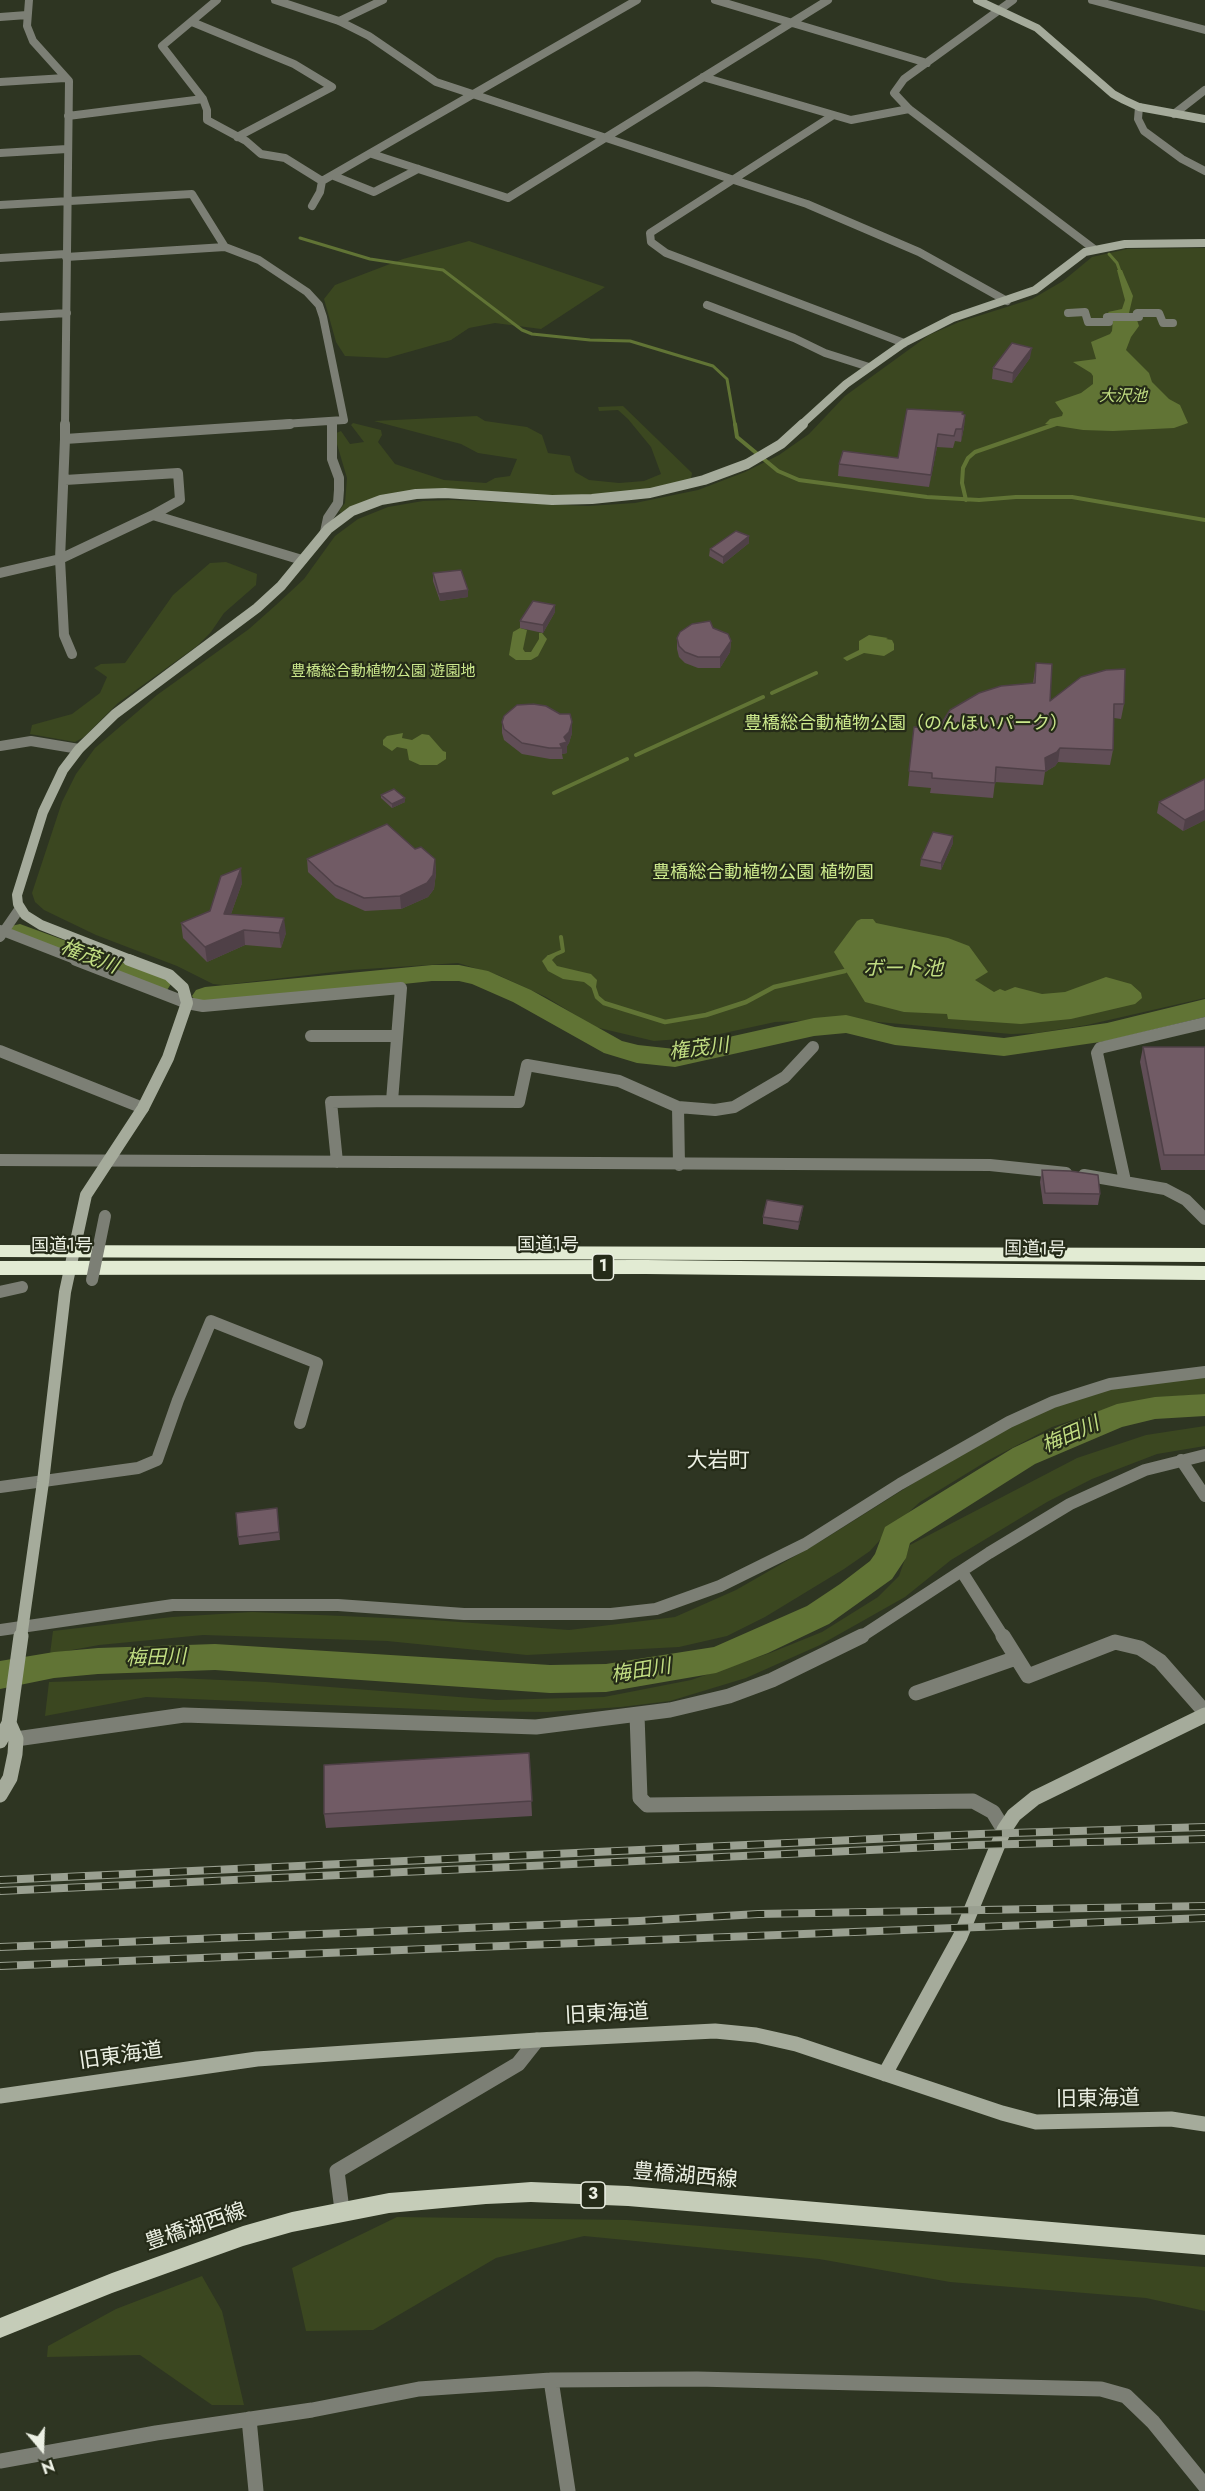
<!DOCTYPE html>
<html>
<head>
<meta charset="utf-8">
<style>
  body { margin:0 }
  #map { position:relative; width:1205px; height:2491px; overflow:hidden; background:#2e3522; font-family:Jost,sans-serif }
  canvas { display:block }
  .north { position:absolute; left:12px; top:2419px; width:60px; height:60px; -webkit-text-stroke:4px #252b18; paint-order:stroke; rotate:161deg; font-size:16px; font-weight:700; line-height:24px; text-align:center; color:#ecf0e4 }
  .north::after { content:''; display:block; margin:auto; width:21px; height:27px; background:#ecf0e4; clip-path:polygon(50% 0,100% 100%,50% 72%,0 100%) }
</style>
</head>
<body>
<div id="map">
<canvas width="1205" height="2491"></canvas>
<div class="north">N</div>
</div>
<script>
const c = document.querySelector('canvas').getContext('2d');
c.lineJoin = 'round';
function fill(path, color) {
  c.fillStyle = color;
  c.fill(path, 'evenodd');
}
function shape(rows) {
  const path = new Path2D();
  for (const r of rows) {
    path.moveTo(r[0], r[1]);
    for (let i = 2; i < r.length; i += 2) path.lineTo(r[i], r[i + 1]);
  }
  return path;
}
function strokePath(path, color, width, dash) {
  c.strokeStyle = color;
  c.lineWidth = width;
  c.lineCap = dash ? 'butt' : 'round';
  c.setLineDash(dash || []);
  c.stroke(path);
}
function drawText(font, color, halo, rows, align = 'center') {
  c.font = font + ' Jost,"Noto Sans JP",sans-serif';
  c.lineWidth = 4.5;
  c.setLineDash([]);
  c.textBaseline = 'middle';
  c.strokeStyle = halo;
  c.fillStyle = color;
  for (const [text, x, y, turn = 0] of rows) {
    c.save();
    c.translate(x, y);
    c.rotate((+turn || 0) * Math.PI / 180);
    c.textAlign = isNaN(turn) ? turn : align;
    if (halo) c.strokeText(text, 0, 0);
    c.fillText(text, 0, 0);
    c.restore();
  }
}
const green = shape([
  [469,241,605,287,541,329,495,323,469,328,451,340,387,358,345,356,336,342,324,299,335,285,403,259],
  [1205,248,1205,998,1087,1025,1037,1033,1011,1034,845,1019,775,1022,706,1037,654,1041,595,1027,546,997,498,975,458,963,351,970,223,985,213,984,177,966,96,935,44,910,35,902,32,893,62,802,76,774,95,748,157,695,249,629,276,605,304,579,335,536,358,519,388,507,423,501,452,500,588,506,635,503,698,490,745,472,779,455,809,434,845,396,929,335,959,322,1032,299,1063,281,1092,257,1127,249],
  [623,406,692,473,691,479,654,489,584,497,460,491,348,509,341,513,339,511,345,503,347,478,334,434,341,431,350,444,364,442,351,425,353,423,381,430,382,435,378,442,395,464,444,480,486,483,495,478,510,476,517,459,478,453,461,444,374,421,477,416,485,421,527,427,542,435,548,453,570,456,575,472,589,480,619,483,644,481,661,474,651,447,628,419,618,410,599,411,598,407],
  [226,562,257,574,256,585,224,613,211,632,197,646,118,703,84,737,75,742,30,734,32,725,72,714,100,693,107,677,94,668,101,664,125,663,173,595,210,563],
  [1205,1374,1205,1394,1155,1398,1100,1411,1052,1427,987,1461,920,1502,889,1530,870,1551,844,1569,765,1617,727,1636,679,1647,527,1655,387,1641,203,1635,99,1645,50,1654,53,1631,172,1617,252,1612,432,1620,569,1630,675,1617,736,1590,823,1540,944,1464,1069,1395],
  [1205,1426,1205,1446,1157,1454,1092,1479,1047,1502,951,1560,905,1597,820,1645,746,1678,670,1701,621,1707,547,1712,466,1711,146,1697,45,1716,49,1682,176,1678,266,1682,497,1700,604,1697,691,1680,770,1653,822,1632,878,1597,899,1576,910,1545,1077,1458,1146,1435],
  [397,2217,627,2220,1205,2267,1205,2311,1146,2298,950,2282,819,2259,584,2236,496,2258,373,2330,306,2331,292,2268],
  [202,2276,222,2311,244,2405,212,2405,140,2355,47,2357,48,2346,116,2309]
]);
const water = shape([
  [1117,270,1122,270,1124,275,1133,296,1129,313,1135,314,1139,326,1131,337,1126,350,1149,373,1152,382,1169,399,1180,405,1188,423,1174,428,1113,431,1083,430,1045,424,1050,419,1062,416,1063,413,1055,402,1081,393,1093,384,1093,376,1091,373,1073,362,1096,359,1091,342,1110,334,1112,331,1113,319,1108,312,1122,309,1125,300],
  [520,628,527,630,523,649,525,652,531,652,539,639,539,633,542,633,547,639,538,656,531,660,516,660,509,655,513,632],
  [869,635,888,638,886,639,892,640,894,644,894,650,884,656,864,653,847,661,843,658,859,650,859,641],
  [403,733,402,738,412,740,422,734,429,735,443,751,446,752,446,759,437,765,420,765,409,760,407,749,397,747,392,751,383,745,383,740,387,736],
  [861,919,873,919,876,923,948,938,969,946,988,972,975,980,994,992,1000,989,1005,991,1015,987,1042,994,1065,992,1106,977,1131,984,1141,993,1142,998,1135,1004,1071,1019,1021,1024,948,1019,947,1014,904,1012,865,1002,834,952,857,921],
  [548,955,556,956,552,960,557,966,591,974,597,980,596,987,592,988,584,982,563,979,548,971,542,961]
]);
const streamFar2 = shape([
  [300,238,370,259,443,270,522,330,532,334,590,340,630,341,713,366,727,379,735,425],
  [1109,254,1117,263,1121,274],
  [1053,425,1056,424]
]);
const streamFar1 = shape([
  [735,424,737,437,778,471,799,480,927,497,979,500,1016,497,1072,497,1205,520],
  [966,500,962,483,963,468,968,458,975,452,1056,424],
  [772,693,816,673],
  [636,755,763,697],
  [554,793,627,759],
  [549,957,563,951,561,937]
]);
const stream = shape([
  [593,985,597,997,604,1003,665,1022,706,1015,746,1002,774,987,845,971]
]);
const river = shape([
  [20,924,167,978,171,984,167,990,158,992,149,990,11,938,7,932,11,926,20,924],
  [432,965,459,965,488,971,531,990,622,1041,638,1045,675,1049,814,1018,846,1015,895,1027,1004,1038,1107,1023,1205,999,1205,1017,1107,1041,1004,1056,895,1045,846,1033,814,1036,675,1067,637,1063,604,1053,513,1002,472,984,459,981,432,981,205,1005,196,1002,192,996,196,990,205,987,432,965],
  [1205,1394,1205,1416,1155,1419,1122,1427,1035,1464,910,1543,906,1558,892,1579,829,1624,768,1653,716,1673,606,1692,550,1693,215,1670,98,1674,54,1678,0,1689,0,1661,54,1652,98,1648,215,1644,550,1665,606,1664,714,1647,807,1606,840,1584,870,1561,875,1554,885,1527,1013,1448,1060,1426,1117,1404,1155,1397,1205,1394]
]);
const streetFar3 = shape([
  [29,0,27,26,33,41,69,81,65,425],
  [217,0,162,46,203,99,207,110,207,120,246,141,261,154,285,158,322,181],
  [275,0,339,21,369,36,436,82,807,204,919,252,1007,301],
  [715,0,927,63],
  [1013,0,904,79,894,93,909,109,1094,249],
  [1092,0,1205,30],
  [0,17,27,15],
  [339,21,383,0],
  [192,22,294,64,332,87,237,137],
  [703,77,851,120,909,109],
  [0,82,65,78],
  [1139,107,1138,119,1144,131,1182,159,1205,171],
  [1174,114,1205,90],
  [68,116,203,99],
  [832,116,650,233,651,242,666,253,904,343],
  [0,153,67,149],
  [372,154,508,198,828,0],
  [334,176,374,192,418,169],
  [322,181,637,0],
  [0,205,192,194,225,247,259,260,307,292,319,305,323,317,344,420,268,425],
  [312,206,320,192,322,181],
  [66,257,225,247],
  [0,258,66,254],
  [707,305,794,338,825,353,869,367],
  [1068,313,1085,312,1088,322,1109,322,1107,317,1139,317,1137,313,1159,313,1163,323,1173,323],
  [0,317,67,313],
  [332,421,332,425]
]);
const streetFar2 = shape([
  [65,439,65,424],
  [65,480,178,473,180,500,153,515],
  [325,532,328,518,338,503,339,490,339,478,332,459,332,424],
  [0,573,60,559,153,515,302,560],
  [72,654,64,635,60,559,65,439,290,424],
  [0,746,31,741,79,749],
  [0,930,80,961],
  [0,937,20,908]
]);
const streetFar1 = shape([
  [76,960,187,1003,203,1006,401,988,392,1101,519,1102,527,1065,619,1081,678,1107,679,1165],
  [311,1036,397,1036],
  [0,1051,143,1108],
  [678,1107,715,1110,734,1107,785,1077,813,1047],
  [0,1160,990,1165,1066,1173],
  [337,1162,331,1102,392,1101],
  [1084,1175,1165,1189,1186,1200,1205,1219],
  [1125,1181,1097,1053,1100,1048,1205,1023],
  [0,1292,22,1287],
  [1181,1460,1205,1496],
  [0,1487,138,1468,157,1460,178,1400,211,1321,317,1363,300,1423],
  [962,1572,1004,1638],
  [0,1630,173,1605,338,1605,464,1614,611,1614,656,1609,720,1586,805,1544,900,1484,1009,1422,1053,1402,1110,1384,1205,1372],
  [859,1638,989,1553,1070,1504,1145,1470,1205,1455]
]);
const street = shape([
  [1003,1636,1028,1676,1115,1642,1140,1648,1160,1661,1205,1712],
  [916,1693,1016,1658],
  [637,1715,640,1798,647,1805,973,1801,993,1812,1004,1830],
  [16,1739,184,1715,536,1727,670,1710,729,1696,772,1680,862,1636],
  [342,2210,337,2171,518,2064,537,2040],
  [551,2380,568,2491],
  [249,2419,256,2491],
  [0,2461,156,2433,312,2410,419,2389,551,2380,697,2379,1101,2389,1126,2396,1153,2422,1205,2486]
]);
const secondaryFar3 = shape([
  [977,0,1037,28,1113,94,1124,100,1139,107,1205,119],
  [801,425,846,384,904,343,953,318,1035,290,1085,252,1125,244,1205,243]
]);
const secondaryFar2 = shape([
  [133,961,41,925,25,915,18,904,17,895,43,812,63,770,79,749,115,714,257,608,281,586,328,529,352,511,381,500,416,494,445,493,552,500,592,499,650,493,704,480,747,464,781,444,803,424]
]);
const secondaryFar1 = shape([
  [21,1638,43,1482,65,1292,86,1195,143,1108,168,1058,187,1003,183,988,169,975,129,960]
]);
const secondary = shape([
  [0,1741,9,1723,21,1636],
  [0,1795,10,1778,15,1754,16,1739,9,1723],
  [885,2074,960,1937,1004,1830,1014,1815,1035,1798,1205,1715],
  [0,2096,257,2059,537,2040,715,2031,756,2035,796,2044,1002,2113,1036,2122,1171,2119,1205,2124]
]);
const primary = shape([
  [531,2182,628,2186,1205,2235,1205,2255,628,2206,531,2202,486,2204,389,2213,292,2232,243,2246,112,2293,0,2338,0,2318,112,2273,243,2226,292,2212,389,2193,531,2182]
]);
const highway = shape([
  [0,1245,1205,1248,1205,1262,0,1257,0,1245],
  [646,1260,1205,1266,1205,1280,646,1274,0,1275,0,1261,646,1260]
]);
const rail = shape([
  [0,1880,980,1834,1205,1827],
  [0,1891,976,1845,1205,1839],
  [0,1947,639,1921,758,1914,1205,1906],
  [0,1966,1205,1918]
]);
const streetBridge = shape([
  [92,1280,105,1216]
]);
const wall = shape([
  [1030,358,1012,383,992,379,993,368],
  [962,414,965,415,964,427,961,442,955,441,953,448,937,447,929,487,838,476,839,464,898,458],
  [749,536,749,543,723,564,709,556,710,549],
  [433,573,468,597,440,601,433,581],
  [555,612,543,633,520,628,520,621],
  [713,628,731,641,730,652,720,668,698,668,685,663,679,657,677,649,677,638],
  [1036,663,1050,701,1124,704,1121,719,1114,718,1113,750,1110,765,1058,762,1055,766,1045,772,1043,785,995,782,993,798,930,793,931,788,908,786,914,727,938,729,1033,683],
  [502,722,572,733,569,743,567,746,567,753,562,754,563,759,550,759,522,754,504,740,502,733],
  [1205,779,1205,820,1183,831,1157,813,1159,802],
  [381,795,405,798,405,802,392,808,381,798],
  [953,843,941,870,920,866,921,859],
  [415,849,435,859,436,873,434,889,428,897,401,909,365,911,336,898,308,872,307,859],
  [242,883,231,914,286,933,281,948,245,945,207,962,183,938,181,923,210,911],
  [1143,1047,1205,1047,1205,1170,1161,1170,1140,1062],
  [1042,1170,1100,1194,1098,1205,1043,1204,1040,1182],
  [803,1206,802,1213,798,1230,763,1224,763,1217],
  [277,1508,280,1540,239,1545,238,1537],
  [529,1753,532,1816,326,1828,324,1814]
]);
const shadedWall = shape([
  [1032,348,1030,358,1012,383,1013,373],
  [965,415,964,427,961,442,962,429],
  [938,434,937,447,929,487,931,475],
  [749,536,749,543,723,564,723,557],
  [468,590,468,597,440,601,439,594],
  [555,605,555,612,543,633,543,625],
  [731,641,730,652,720,668,720,657],
  [572,722,572,733,569,743,567,746,567,753,562,754,562,748,560,744],
  [1060,748,1058,762,1055,766,1045,772,1045,758],
  [405,798,405,802,392,808,392,804],
  [1205,810,1205,820,1183,831,1185,820],
  [953,836,953,843,941,870,941,863],
  [435,859,436,873,434,889,428,897,401,909,400,896],
  [241,868,242,883,226,928,224,914],
  [284,918,286,933,281,948,279,933],
  [244,930,245,945,207,962,205,947],
  [803,1206,802,1213,798,1230,799,1222]
]);
const building = shape([
  [1012,343,1032,348,1013,373,993,368,1012,343],
  [907,409,963,412,962,414,965,415,962,429,956,429,954,436,938,434,931,475,839,464,843,451,898,458,907,409],
  [736,531,749,536,723,557,710,549,736,531],
  [461,570,468,590,439,594,433,573,461,570],
  [533,601,555,605,543,625,520,621,533,601],
  [710,621,713,628,728,634,731,641,720,657,698,657,685,652,679,646,677,638,680,632,692,624,710,621],
  [1036,663,1052,664,1050,701,1081,677,1106,670,1125,669,1124,704,1114,704,1113,750,1060,748,1057,752,1045,758,1046,771,996,767,995,783,932,778,932,773,909,771,914,727,938,729,950,710,979,693,1001,686,1035,683,1036,663],
  [533,704,546,706,560,714,570,714,572,722,569,732,564,737,567,742,560,744,562,748,549,748,522,743,504,729,502,722,504,716,517,705,533,704],
  [1205,779,1205,810,1185,820,1159,802,1205,779],
  [394,789,405,798,392,804,381,795,394,789],
  [387,824,415,849,421,847,435,859,433,875,427,883,400,896,364,898,335,885,307,859,387,824],
  [933,832,953,836,941,863,921,859,933,832],
  [241,868,224,914,284,918,279,933,244,930,205,947,181,923,210,911,221,876,241,868],
  [1143,1047,1205,1047,1205,1155,1164,1155,1143,1047],
  [1042,1170,1070,1171,1098,1175,1100,1194,1045,1193,1042,1170],
  [767,1200,803,1206,799,1222,763,1217,767,1200],
  [277,1508,279,1532,238,1537,236,1513,277,1508],
  [529,1753,532,1801,324,1814,324,1765,529,1753]
]);
const farParknames = [
  ["豊橋総合動植物公園 遊園地",383,672]
];
const farWaternames = [
  ["大沢池",1123,397]
];
const shields = [
  [603,1267,21],
  [593,2195,24]
];
const shieldNames = [
  ["1",603,1267],
  ["3",593,2195]
];
const parkNames = [
  ["豊橋総合動植物公園（のんほいパーク）",906,725],
  ["豊橋総合動植物公園 植物園",763,874]
];
const streetNames = [
  ["国道1号",548,1246],
  ["国道1号",62,1247],
  ["国道1号",1035,1250,1]
];
const waterNames = [
  ["権茂川",89,958,21],
  ["ボート池",903,970],
  ["権茂川",699,1050,-7],
  ["梅田川",1071,1436,-24],
  ["梅田川",156,1659,-2],
  ["梅田川",641,1672,-9]
];
const quarterNames = [
  ["大岩町",718,1462]
];
const nearStreetnames = [
  ["旧東海道",607,2015,-3],
  ["旧東海道",121,2057,-8],
  ["旧東海道",1098,2100,-1],
  ["豊橋湖西線",685,2177,5],
  ["豊橋湖西線",196,2228,-19]
];
fill(green, '#3b4720');
fill(water, '#617435');
strokePath(streamFar2, '#617435', 3);
strokePath(streamFar1, '#617435', 4);
strokePath(stream, '#617435', 4.5);
fill(river, '#617435');
strokePath(streetFar3, '#7c7f75', 8);
strokePath(streetFar2, '#7c7f75', 10);
strokePath(streetFar1, '#7c7f75', 12);
strokePath(street, '#7c7f75', 15);
strokePath(secondaryFar3, '#a5ab9b', 8);
strokePath(secondaryFar2, '#a5ab9b', 10);
strokePath(secondaryFar1, '#a5ab9b', 12);
strokePath(secondary, '#a5ab9b', 15);
fill(primary, '#c5ccb8');
fill(highway, '#e2ebd3');
strokePath(rail, '#9aa091', 8);
strokePath(rail, '#252b18', 6, [17]);
strokePath(streetBridge, '#7c7f75', 12);
fill(wall, '#614e57');
fill(shadedWall, '#4f4047');
fill(building, '#715b65');
strokePath(building, '#4f4047', 1.5);
drawText('15px', '#cbe88c', '#252b18', farParknames);
drawText('italic 16px', '#c1dd82', '#252b18', farWaternames);
for (const [x, y, w] of shields) {
  const box = new Path2D();
  box.roundRect(x - w / 2, y - 13, w, 26, 4.5);
  c.fillStyle = '#252b18';
  c.fill(box);
  strokePath(box, '#ecf0e4', 1.5);
}
drawText('bold 16px', '#ecf0e4', null, shieldNames);
drawText('18px', '#cbe88c', '#252b18', parkNames);
drawText('18px', '#ecf0e4', '#252b18', streetNames);
drawText('italic 20px', '#c1dd82', '#252b18', waterNames);
drawText('21px', '#ecf0e4', '#252b18', quarterNames);
drawText('21px', '#ecf0e4', '#252b18', nearStreetnames);
</script>
</body>
</html>
